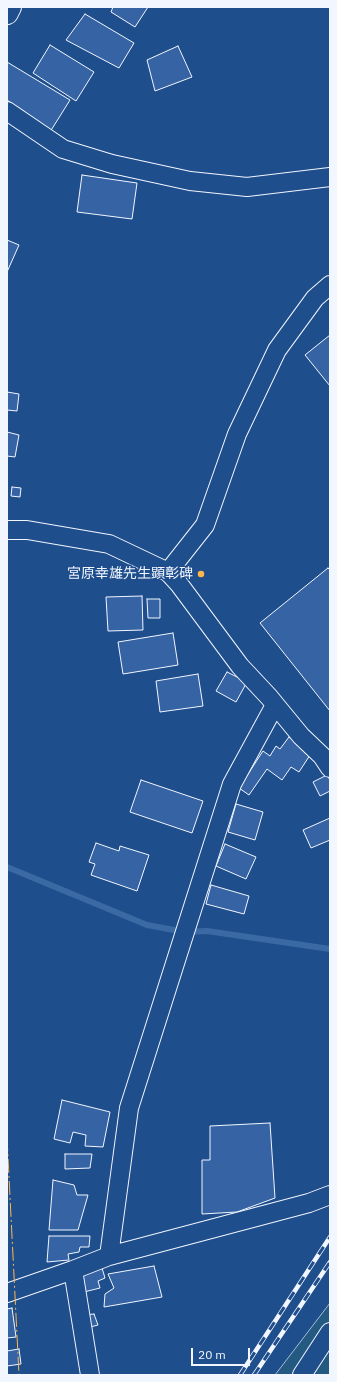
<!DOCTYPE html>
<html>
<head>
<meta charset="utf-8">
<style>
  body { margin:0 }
  #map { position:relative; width:337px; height:1382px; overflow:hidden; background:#1f4e8c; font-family:"IBM Plex Sans",sans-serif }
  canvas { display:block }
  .frame { position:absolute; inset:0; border:8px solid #f2f6ff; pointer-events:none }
  .scale { position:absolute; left:191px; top:1348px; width:59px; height:18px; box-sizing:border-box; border:2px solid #f2f6ff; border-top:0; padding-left:5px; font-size:12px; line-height:14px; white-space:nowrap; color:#f2f6ff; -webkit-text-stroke:3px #1f4e8c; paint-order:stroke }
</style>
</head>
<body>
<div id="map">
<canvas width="337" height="1382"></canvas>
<div class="frame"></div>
<div class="scale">20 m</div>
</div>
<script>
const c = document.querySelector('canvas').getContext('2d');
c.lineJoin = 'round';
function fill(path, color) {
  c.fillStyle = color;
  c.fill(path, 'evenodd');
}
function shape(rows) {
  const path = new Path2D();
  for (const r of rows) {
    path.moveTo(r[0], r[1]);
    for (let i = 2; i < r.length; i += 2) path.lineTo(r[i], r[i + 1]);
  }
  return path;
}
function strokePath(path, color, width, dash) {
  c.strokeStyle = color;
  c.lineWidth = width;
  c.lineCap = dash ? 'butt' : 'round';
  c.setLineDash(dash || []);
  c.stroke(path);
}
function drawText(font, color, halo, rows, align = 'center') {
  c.font = font + ' "IBM Plex Sans","Noto Sans JP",sans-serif';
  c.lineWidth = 3;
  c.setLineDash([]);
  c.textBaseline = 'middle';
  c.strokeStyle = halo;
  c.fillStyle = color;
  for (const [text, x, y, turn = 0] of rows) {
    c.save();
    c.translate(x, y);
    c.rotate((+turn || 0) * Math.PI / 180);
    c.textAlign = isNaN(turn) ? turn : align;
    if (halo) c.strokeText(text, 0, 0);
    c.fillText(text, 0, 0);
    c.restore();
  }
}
const green = shape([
  [330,1303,330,1375,275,1375,330,1303]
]);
const stream = shape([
  [7,867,147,925,185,932,207,931,330,949]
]);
const building = shape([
  [113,7,148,7,135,27,111,12,113,7],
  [85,14,134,43,119,68,66,40,85,14],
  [50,45,94,72,76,101,33,73,50,45],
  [178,46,192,77,155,91,147,60,178,46],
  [7,62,70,100,50,132,22,115,25,112,7,100,7,62],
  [82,175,137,183,132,219,77,212,82,175],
  [7,240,19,245,7,272,7,240],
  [330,335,330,386,305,355,330,335],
  [7,392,19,394,17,411,7,410,7,392],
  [7,432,19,435,15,457,7,456,7,432],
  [12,487,21,488,20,497,11,496,12,487],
  [328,568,330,570,330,711,260,623,328,568],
  [142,596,143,630,108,631,106,597,142,596],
  [147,599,160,599,160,618,148,618,147,599],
  [173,633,178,665,123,674,118,642,173,633],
  [227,672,247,682,236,702,216,691,227,672],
  [198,674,203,706,160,712,156,681,198,674],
  [289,737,312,752,299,772,291,767,282,780,267,769,249,795,239,788,263,751,270,756,276,746,280,749,289,737],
  [327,775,330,780,330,791,320,796,313,782,327,775],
  [141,780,203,801,192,833,130,812,141,780],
  [236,804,263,812,255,840,228,832,236,804],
  [330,818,330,840,311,848,303,830,330,818],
  [96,843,119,851,120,846,149,855,137,891,91,875,95,864,89,862,96,843],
  [225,844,256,857,246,879,216,866,225,844],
  [211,885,249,896,244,914,206,904,211,885],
  [62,1100,110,1112,103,1147,85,1146,86,1135,73,1132,70,1143,54,1139,62,1100],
  [270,1123,275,1198,237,1212,202,1214,202,1160,210,1160,210,1126,270,1123],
  [65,1154,92,1154,90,1168,65,1169,65,1154],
  [53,1180,74,1185,77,1195,88,1195,78,1230,49,1230,53,1180],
  [49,1236,90,1236,89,1247,80,1247,79,1252,68,1254,69,1260,47,1262,49,1236],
  [154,1266,162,1297,104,1307,105,1294,114,1288,108,1274,154,1266],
  [102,1268,105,1278,98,1281,100,1288,80,1293,77,1276,102,1268],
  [12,1308,16,1337,7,1338,7,1309,12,1308],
  [94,1314,98,1325,86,1328,84,1315,94,1314],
  [19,1349,21,1364,7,1366,7,1351,19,1349]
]);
const minor = shape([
  [7,111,63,149,112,164,190,181,247,187,330,177],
  [7,530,27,530,109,544,168,572,179,584,240,666,269,697,301,736,322,756,330,768],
  [168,572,205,525,237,434,277,350,315,298,330,285],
  [109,1256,129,1108,232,784,275,705],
  [73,1270,90,1375],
  [7,1293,73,1270,109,1256,309,1203,330,1195],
  [302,1375,330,1332]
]);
const primary = shape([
  [7,13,10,7]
]);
const rail = shape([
  [240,1375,330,1237],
  [254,1375,330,1262]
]);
const power = shape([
  [7,1137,19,1375]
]);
const markers = [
  [201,574,4,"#ffb74d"]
];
const poiNames = [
  ["宮原幸雄先生顕彰碑",193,574]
];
fill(green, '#245a82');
strokePath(green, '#a8bbd7', 1);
strokePath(stream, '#3b69a3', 6);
fill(building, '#3563a3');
strokePath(building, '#f2f6ff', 1);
strokePath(minor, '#f2f6ff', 20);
strokePath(primary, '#f2f6ff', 24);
strokePath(minor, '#1f4e8c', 18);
strokePath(primary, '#1f4e8c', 22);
strokePath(rail, '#f2f6ff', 4.5);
strokePath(rail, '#1f4e8c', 3, [9]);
strokePath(power, '#ffb74d', 1, [14, 3, 2, 3]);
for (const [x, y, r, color] of markers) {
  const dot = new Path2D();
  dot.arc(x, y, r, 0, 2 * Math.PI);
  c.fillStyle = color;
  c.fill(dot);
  strokePath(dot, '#1f4e8c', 1.5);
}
drawText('14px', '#f2f6ff', '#1f4e8c', poiNames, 'right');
</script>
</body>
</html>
